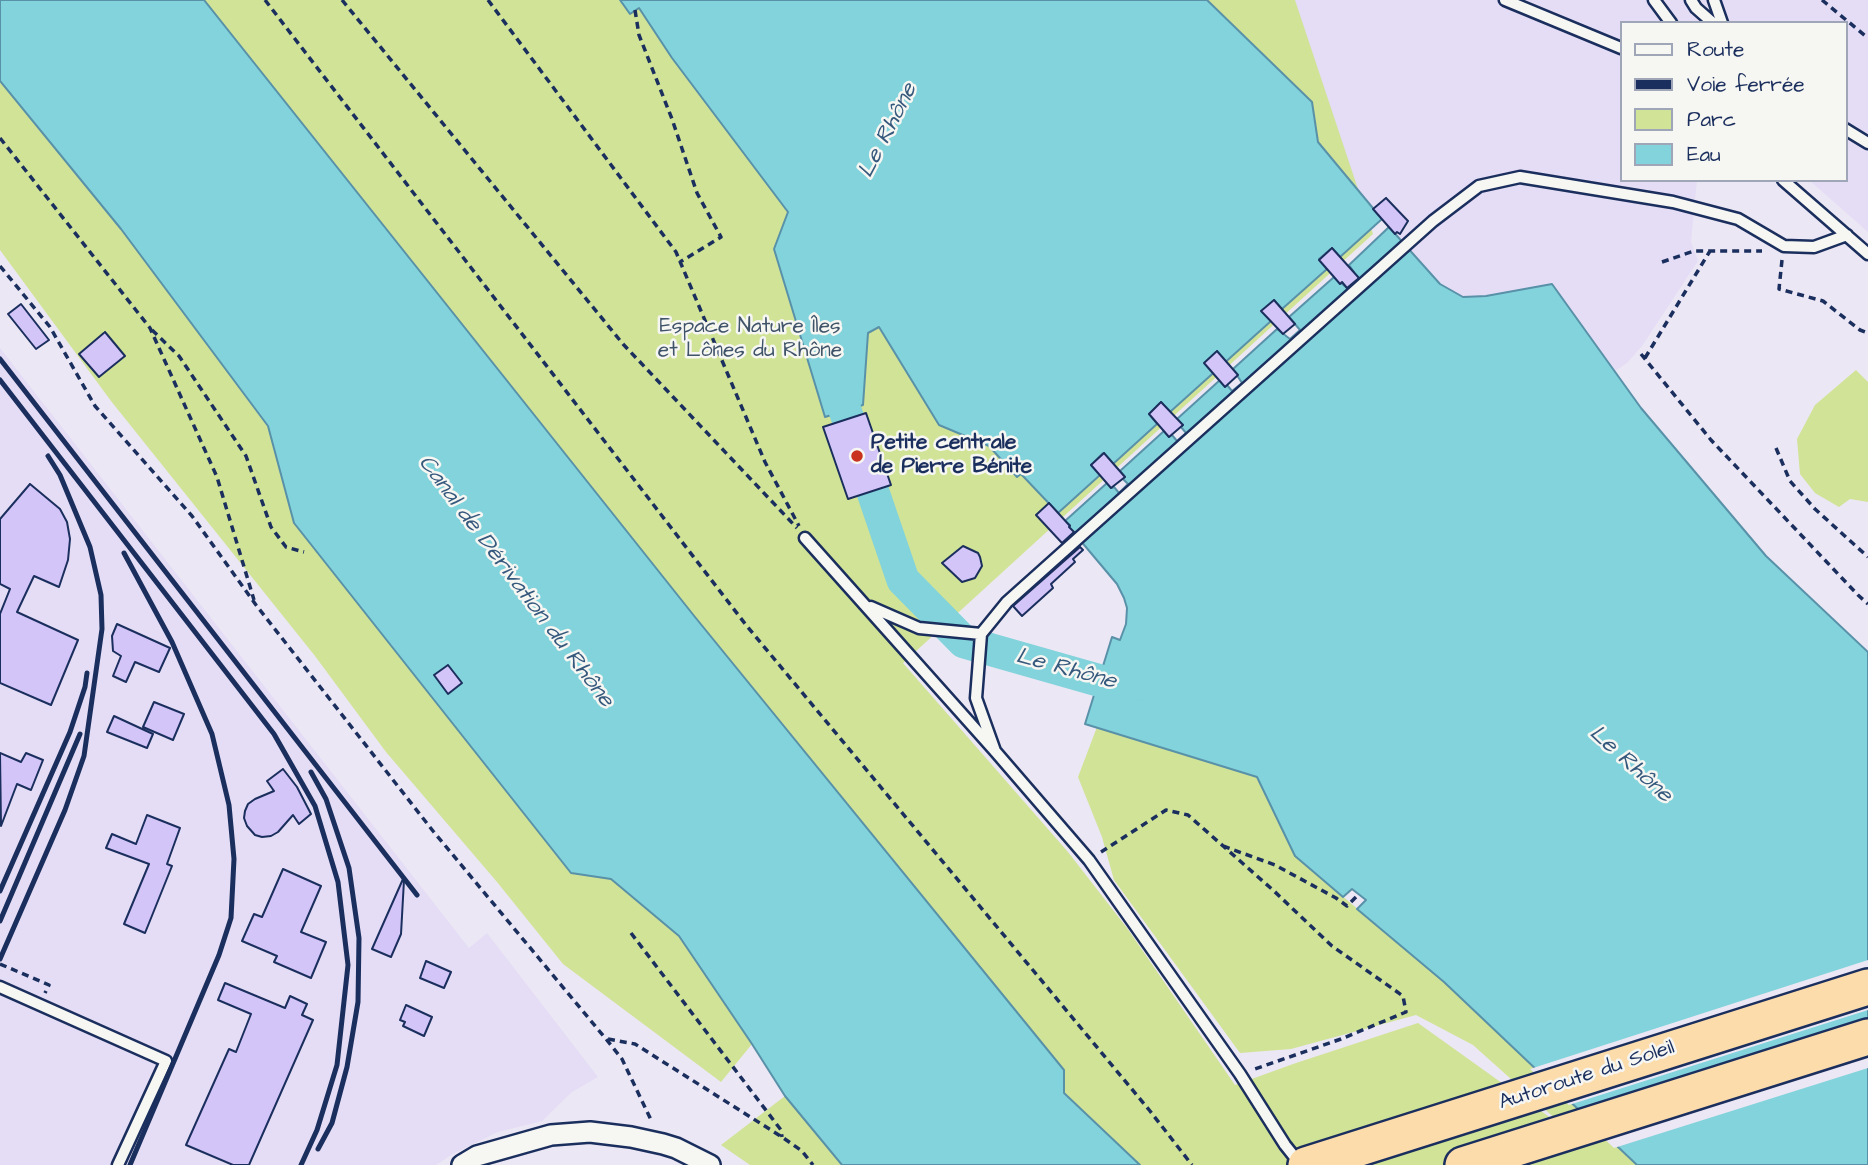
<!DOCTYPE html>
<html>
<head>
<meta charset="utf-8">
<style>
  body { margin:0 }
  #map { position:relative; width:1868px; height:1165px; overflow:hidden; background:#ece7f4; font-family:"Architects Daughter",sans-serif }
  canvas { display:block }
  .legend { position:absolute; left:1620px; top:21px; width:228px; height:161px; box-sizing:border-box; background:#f6f6f2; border:2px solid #9ea6b7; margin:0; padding:9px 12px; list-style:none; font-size:21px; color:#1b2f5e }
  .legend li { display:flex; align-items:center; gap:14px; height:35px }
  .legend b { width:35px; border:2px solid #9ea6b7 }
</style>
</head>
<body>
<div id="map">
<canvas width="1868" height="1165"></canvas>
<ul class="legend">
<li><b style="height:9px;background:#f6f6f2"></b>Route</li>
<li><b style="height:9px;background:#1b2f5e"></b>Voie ferrée</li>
<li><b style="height:19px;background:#d1e397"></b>Parc</li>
<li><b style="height:19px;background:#82d3db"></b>Eau</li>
</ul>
</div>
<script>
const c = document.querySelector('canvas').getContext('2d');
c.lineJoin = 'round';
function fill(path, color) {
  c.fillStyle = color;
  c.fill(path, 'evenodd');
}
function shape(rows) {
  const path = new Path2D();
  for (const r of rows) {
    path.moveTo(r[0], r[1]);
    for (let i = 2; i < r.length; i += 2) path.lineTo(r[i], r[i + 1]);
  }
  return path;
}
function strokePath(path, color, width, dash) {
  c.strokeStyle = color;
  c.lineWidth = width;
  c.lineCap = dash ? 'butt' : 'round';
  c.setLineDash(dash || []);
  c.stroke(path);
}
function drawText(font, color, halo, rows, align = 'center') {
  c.font = font + ' "Architects Daughter",sans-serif';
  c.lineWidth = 5;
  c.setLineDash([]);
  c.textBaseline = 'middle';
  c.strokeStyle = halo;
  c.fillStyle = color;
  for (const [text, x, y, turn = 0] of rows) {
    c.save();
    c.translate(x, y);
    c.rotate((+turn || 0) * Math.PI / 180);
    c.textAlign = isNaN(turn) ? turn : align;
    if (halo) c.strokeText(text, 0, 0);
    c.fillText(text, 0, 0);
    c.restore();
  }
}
const built = shape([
  [1290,0,1868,0,1868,232,1809,180,1845,180,1845,23,1621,23,1621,180,1697,180,1691,242,1698,261,1642,346,1627,363,1615,371,1552,284,1486,296,1463,297,1440,284,1395,234,1318,142],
  [0,348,469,948,487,933,598,1077,572,1092,542,1121,498,1132,451,1155,436,1165,0,1165]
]);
const green = shape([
  [42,0,1295,0,1373,234,903,663,1068,852,1127,928,1235,1085,1296,1063,1418,1023,1569,1131,1473,1045,1416,1015,1291,1049,1240,1053,1114,880,1102,837,1078,777,1097,727,1257,777,1295,856,1444,982,1637,1165,1140,1165,1064,1092,1064,1070,805,753],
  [0,81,121,229,268,427,294,523,571,872,611,879,679,936,752,1044,721,1082,563,964,497,882,386,752,315,656,111,401,0,250],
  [1856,370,1868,382,1868,502,1850,499,1839,507,1815,493,1800,474,1797,439,1815,405],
  [785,1096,842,1165,750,1165,721,1145]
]);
const water = shape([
  [0,0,204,0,695,617,1064,1070,1064,1093,1140,1165,842,1165,785,1096,752,1044,679,936,611,879,571,873,294,523,268,426,121,229,0,81,0,0],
  [620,0,1207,0,1312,102,1318,142,1382,219,1340,257,1332,248,1319,259,1327,269,1282,309,1274,300,1271,321,1170,412,1161,402,1149,414,1157,424,1113,464,1103,453,1091,465,1100,475,1058,513,1021,474,1017,477,989,446,939,425,879,327,868,333,863,405,825,417,774,249,788,212,672,58,639,8,630,14,620,0],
  [1389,227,1440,284,1463,297,1486,296,1552,284,1641,408,1766,556,1868,652,1868,1165,1637,1165,1444,982,1357,909,1366,900,1352,889,1343,897,1295,856,1257,777,1085,724,1112,637,1120,640,1126,624,1127,608,1124,598,1117,584,1069,527,1070,525,1065,521,1107,483,1112,488,1114,487,1119,493,1128,484,1123,479,1125,477,1120,471,1164,431,1169,437,1172,435,1177,441,1186,433,1181,427,1183,425,1177,419,1220,380,1227,385,1232,391,1242,383,1233,369,1277,329,1290,339,1300,330,1289,317,1334,277,1347,288,1354,272,1349,265,1389,227]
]);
const pier = shape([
  [1868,960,1868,1010,1569,1105,1530,1069],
  [1868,1019,1868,1068,1614,1148,1575,1111]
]);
const river = shape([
  [832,367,834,378,903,580,964,642,1122,687,1142,683]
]);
const building = shape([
  [1386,198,1408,221,1400,234,1397,232,1395,234,1373,209,1386,198],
  [1332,248,1359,278,1347,288,1342,282,1340,284,1334,277,1319,260,1332,248],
  [1274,300,1295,324,1283,334,1261,311,1274,300],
  [21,304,49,340,36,349,8,314,21,304],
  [105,332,125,356,99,377,79,354,105,332],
  [1217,351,1238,375,1225,387,1204,363,1217,351],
  [1161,402,1183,425,1169,437,1149,414,1161,402],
  [866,413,891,485,848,499,823,427,866,413],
  [1104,453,1125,477,1111,488,1091,465,1104,453],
  [30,484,60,509,67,522,70,539,68,560,59,587,34,576,17,612,78,640,51,705,0,683,0,614,10,589,0,584,0,519,30,484],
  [1049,503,1070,526,1069,527,1074,532,1062,543,1036,515,1049,503],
  [963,546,978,553,980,557,982,566,975,578,962,582,942,563,963,546],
  [1080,547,1083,550,1073,559,1075,562,1051,584,1053,588,1022,616,1013,606,1080,547],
  [117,624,170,648,159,672,135,662,126,682,113,676,121,656,113,651,112,636,117,624],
  [448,665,462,683,448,694,434,675,448,665],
  [154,702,184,714,173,740,143,727,154,702],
  [114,716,153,734,147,748,107,732,114,716],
  [0,753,21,762,26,753,43,760,31,790,17,784,1,826,0,753],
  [283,769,297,787,311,814,299,824,293,815,278,832,271,836,262,837,255,835,247,826,244,818,245,811,248,804,255,799,274,791,267,781,283,769],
  [147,815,180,828,167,864,172,866,145,933,124,924,149,864,106,848,112,834,136,844,147,815],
  [283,869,321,886,301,932,326,942,311,978,274,962,277,956,242,941,254,914,262,917,283,869],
  [403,879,404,880,401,934,391,957,372,949,403,879],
  [426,961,451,972,444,988,420,978,426,961],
  [225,983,285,1008,290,996,307,1004,302,1015,313,1020,249,1165,233,1165,186,1145,229,1049,236,1052,251,1014,218,1000,225,983],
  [406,1005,432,1017,424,1036,403,1026,405,1022,400,1020,406,1005]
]);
const path = shape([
  [265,0,746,625,1150,1111,1192,1165],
  [342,0,623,344,797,528],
  [488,0,676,252,765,462,799,526],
  [1822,0,1868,38],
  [635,10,639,35,672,119,697,193,721,237,680,262],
  [0,138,150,328,217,477,254,600],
  [1782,260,1779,289,1823,301,1860,330,1868,333],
  [1662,262,1694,251,1762,251],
  [0,266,50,327,95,406,192,516,256,605,433,831,606,1039,622,1059,652,1122],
  [152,330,179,356,246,456,271,527,286,547,304,552],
  [1641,354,1711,440,1858,595,1868,604],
  [1645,358,1710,251],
  [1776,448,1790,481,1815,509,1868,557],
  [1223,846,1275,865,1336,898,1347,906,1359,894],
  [1101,852,1166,810,1188,815,1274,891,1332,946,1403,996,1406,1012,1341,1039,1252,1070],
  [631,933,781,1130,782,1137],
  [0,964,49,985,45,993],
  [608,1039,635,1044,782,1137,802,1151,813,1165]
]);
const lane = shape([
  [1505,0,1621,48],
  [1654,0,1671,23],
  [1691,0,1696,8,1713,23],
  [1714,0,1722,23],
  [1845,129,1868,143],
  [1783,180,1868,254],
  [805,538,995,751,1089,860,1240,1074,1285,1145,1301,1165],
  [871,607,919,628,981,634],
  [995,751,976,698,981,634,1007,602,1433,221,1479,186,1520,177,1673,202,1738,219,1784,246,1814,247,1847,235],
  [0,987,166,1061,118,1165]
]);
const street = shape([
  [462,1165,477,1156,551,1135,590,1132,631,1137,663,1144,676,1148,710,1165]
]);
const highway = shape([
  [1306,1165,1868,987],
  [1463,1165,1868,1037]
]);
const rail = shape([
  [0,359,417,895],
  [0,380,274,734,315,806,338,882,348,965,337,1065,317,1130,301,1165],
  [124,553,172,642,212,734,229,805,234,859,231,918,219,955,130,1165],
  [311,772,326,799,349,868,359,938,358,1002,347,1067,332,1123,318,1149],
  [0,891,70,732,85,687,87,673],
  [0,921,80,734],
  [0,959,65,810,84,756,102,629,101,595,90,547,60,475,48,456]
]);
const markers = [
  [857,456,7,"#c8321e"]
];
const parkNames = [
  ["Espace Nature Îles",750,328],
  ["et Lônes du Rhône",750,352]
];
const poiNames = [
  ["Petite centrale",871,444],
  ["de Pierre Bénite",871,468]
];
const streetNames = [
  ["Autoroute du Soleil",1587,1076,-18]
];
const waterNames = [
  ["Le Rhône",889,131,-63],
  ["Canal de Dérivation du Rhône",515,582,53],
  ["Le Rhône",1066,670,15],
  ["Le Rhône",1630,765,42]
];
fill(built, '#e4ddf5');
fill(green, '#d1e397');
fill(water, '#82d3db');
strokePath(water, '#5991a9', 2);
fill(pier, '#ece7f4');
strokePath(river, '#82d3db', 33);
fill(building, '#d3c5f7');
strokePath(building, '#1b2f5e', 2);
strokePath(lane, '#1b2f5e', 15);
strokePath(street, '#1b2f5e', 24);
strokePath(highway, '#1b2f5e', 40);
strokePath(path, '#1b2f5e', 3.5, [7, 5]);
strokePath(lane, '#f6f6f2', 10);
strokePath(street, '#f6f6f2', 19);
strokePath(highway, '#fddcac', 35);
strokePath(rail, '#1b2f5e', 5);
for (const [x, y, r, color] of markers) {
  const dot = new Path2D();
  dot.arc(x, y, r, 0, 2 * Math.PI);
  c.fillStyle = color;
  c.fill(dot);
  strokePath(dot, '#f6f6f2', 2.5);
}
drawText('21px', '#3f5369', '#f6f6f2', parkNames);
drawText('bold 21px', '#1b2f5e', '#f6f6f2', poiNames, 'left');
drawText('21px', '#1b2f5e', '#f6f6f2', streetNames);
drawText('italic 23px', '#35587d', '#f6f6f2', waterNames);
</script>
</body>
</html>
